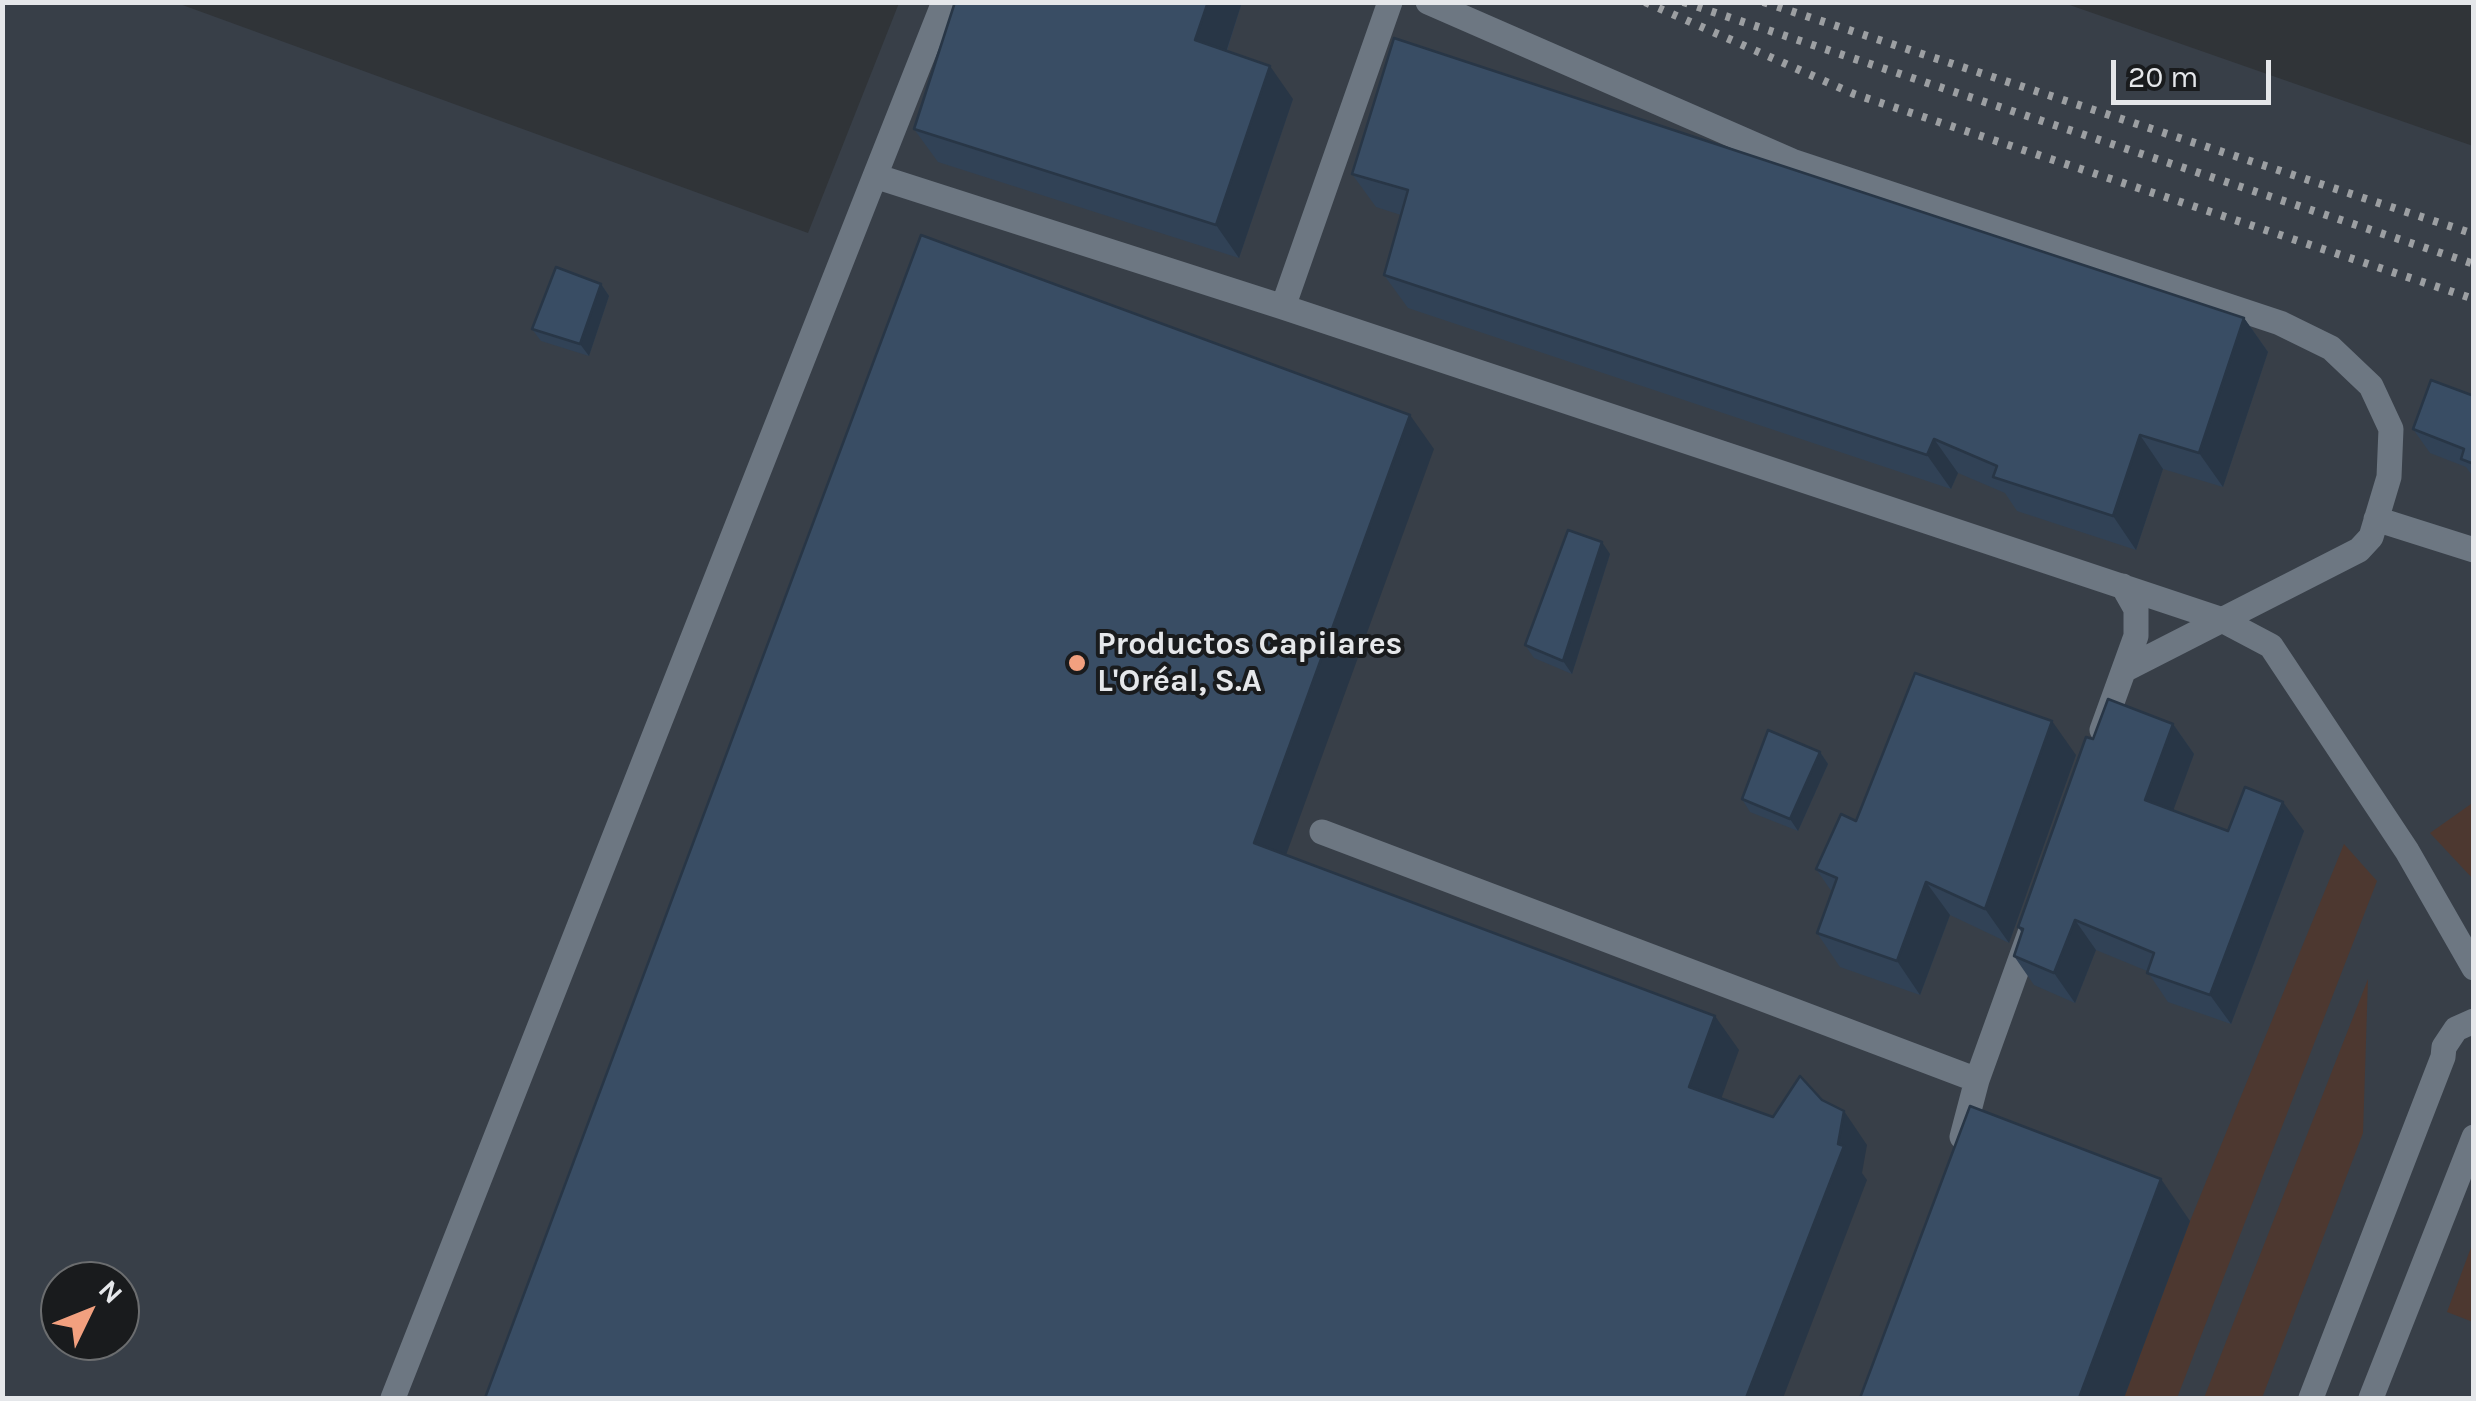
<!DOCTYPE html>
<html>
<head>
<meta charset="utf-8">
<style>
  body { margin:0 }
  #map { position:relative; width:2476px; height:1401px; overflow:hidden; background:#303438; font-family:Karla,sans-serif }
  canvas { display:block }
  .frame { position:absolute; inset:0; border:5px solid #e5e7ea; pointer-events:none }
  .north { position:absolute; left:40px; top:1261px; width:100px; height:100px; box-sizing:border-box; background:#191b1d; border:2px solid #6b6d6f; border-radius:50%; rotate:47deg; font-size:28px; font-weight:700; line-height:40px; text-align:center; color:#e5e7ea }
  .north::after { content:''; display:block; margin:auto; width:35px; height:45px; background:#f2a07f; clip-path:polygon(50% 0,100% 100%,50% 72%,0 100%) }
  .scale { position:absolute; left:2111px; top:60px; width:160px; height:45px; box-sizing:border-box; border:5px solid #e5e7ea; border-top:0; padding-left:12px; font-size:30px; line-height:35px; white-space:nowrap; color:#e5e7ea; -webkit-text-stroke:8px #191b1d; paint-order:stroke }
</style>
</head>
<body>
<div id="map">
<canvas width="2476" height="1401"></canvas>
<div class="frame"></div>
<div class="north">N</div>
<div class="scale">20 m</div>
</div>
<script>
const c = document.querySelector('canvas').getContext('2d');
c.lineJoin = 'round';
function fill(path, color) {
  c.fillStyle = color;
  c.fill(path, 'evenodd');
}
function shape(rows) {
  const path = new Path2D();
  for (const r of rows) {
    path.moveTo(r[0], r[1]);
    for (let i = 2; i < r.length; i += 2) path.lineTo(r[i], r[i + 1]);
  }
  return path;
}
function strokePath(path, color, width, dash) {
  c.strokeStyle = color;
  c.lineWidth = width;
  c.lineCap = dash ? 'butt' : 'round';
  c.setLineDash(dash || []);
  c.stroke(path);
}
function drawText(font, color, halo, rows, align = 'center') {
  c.font = font + ' Karla,sans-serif';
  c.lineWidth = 8;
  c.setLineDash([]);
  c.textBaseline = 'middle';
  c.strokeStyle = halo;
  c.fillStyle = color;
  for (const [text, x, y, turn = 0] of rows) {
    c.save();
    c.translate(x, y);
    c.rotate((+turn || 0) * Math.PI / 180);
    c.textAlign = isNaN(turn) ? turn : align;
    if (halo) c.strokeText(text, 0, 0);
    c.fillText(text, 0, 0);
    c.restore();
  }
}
const built = shape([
  [3,3,177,3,808,233,899,3,2064,3,2473,146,2473,1398,3,1398],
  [60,1281,120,1281,120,1341,60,1341]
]);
const green = shape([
  [2471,804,2474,805,2473,879,2430,833],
  [2344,844,2377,881,2177,1398,2124,1398,2190,1221],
  [2368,979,2363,1133,2262,1398,2204,1398],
  [2473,1242,2473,1322,2447,1312]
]);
const minor = shape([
  [1428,2,1792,161,2280,323,2331,348,2371,386,2391,429,2389,477,2371,537,2359,550,2124,670],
  [875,176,944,2],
  [1283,307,1390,2],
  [2376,519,2474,550],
  [2102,730,2136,636,2136,609,2123,586],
  [1322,832,1977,1080],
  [1962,1137,1977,1080,2030,933],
  [393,1398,875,176,1283,307,2220,619,2271,646,2407,851,2474,968],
  [2311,1398,2443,1057,2444,1047,2456,1029,2474,1021],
  [2371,1398,2474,1137]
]);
const rail = shape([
  [1645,2,1854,94,2474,299],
  [1683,2,2474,264],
  [1763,2,2474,234]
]);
const wall = shape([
  [955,2,1242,2,1227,51,1293,99,1239,258,938,162,914,129],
  [1352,174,2244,318,2268,352,2223,487,2163,469,2136,550,2017,511,2005,493,1958,473,1951,489,1408,308,1384,275,1401,215,1376,207],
  [601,284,609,296,589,356,541,341,532,329],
  [2474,396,2474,478,2466,467,2430,453,2413,429],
  [1610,554,1572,674,1534,658,1525,645],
  [2173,724,2194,754,2173,810,2228,831,2304,831,2231,1024,2168,1002,2147,971,2096,950,2075,1003,2034,985,2014,956,2022,933,2018,927],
  [1820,752,1828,764,1798,831,1750,812,1742,799],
  [2076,755,2009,943,1950,915,1920,995,1840,967,1817,933,1832,892,1816,869,1856,821]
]);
const shadedWall = shape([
  [1208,2,1242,2,1219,74,1195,40],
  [1270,66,1293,99,1239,258,1216,225],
  [601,284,609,296,589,356,580,344],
  [2244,318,2268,352,2223,487,2199,453],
  [1410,415,1434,449,1278,877,1254,843],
  [2140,435,2163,469,2136,550,2113,516],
  [1934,439,1958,473,1951,489,1927,455],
  [1602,542,1610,554,1572,674,1563,661],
  [2052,721,2076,755,2009,943,1985,909],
  [2173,724,2194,754,2166,830,2145,800],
  [1820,752,1828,764,1798,831,1790,819],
  [2283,802,2304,831,2231,1024,2210,995],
  [1926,882,1950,915,1920,995,1897,961],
  [2075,920,2096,950,2075,1003,2054,973],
  [1715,1016,1739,1050,1713,1121,1689,1087],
  [1844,1111,1867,1145,1862,1173,1867,1180,1783,1398,1746,1398,1838,1144],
  [2161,1179,2190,1221,2124,1398,2079,1398]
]);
const building = shape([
  [955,2,1208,2,1195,40,1270,66,1216,225,914,129,955,2],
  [1394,38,2244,318,2199,453,2140,435,2113,516,1993,477,1997,466,1934,439,1927,455,1384,275,1408,190,1352,174,1394,38],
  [921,235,1410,415,1254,843,1715,1016,1689,1087,1773,1117,1800,1076,1822,1100,1844,1111,1838,1144,1844,1146,1746,1398,485,1398,921,235],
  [556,267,601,284,580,344,532,329,556,267],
  [2431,380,2474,396,2474,464,2461,459,2464,449,2413,429,2431,380],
  [1568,530,1602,542,1563,661,1525,645,1568,530],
  [1915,673,2052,721,1985,909,1926,882,1897,961,1817,933,1837,878,1816,869,1841,814,1856,821,1915,673],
  [2108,699,2173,724,2145,800,2228,831,2245,787,2283,802,2210,995,2147,973,2154,953,2075,920,2054,973,2014,956,2023,929,2018,927,2086,737,2093,739,2108,699],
  [1768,730,1820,752,1790,819,1742,799,1768,730],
  [1970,1106,2161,1179,2079,1398,1860,1398,1970,1106]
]);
const markers = [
  [1077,663,10,"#f2a07f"]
];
const poiNames = [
  ["Productos Capilares",1097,645],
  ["L'Oréal, S.A",1097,682]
];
fill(built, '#383f48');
fill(green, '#4d3830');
strokePath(minor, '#6d7782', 25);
strokePath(rail, '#9c9fa2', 8, [5, 10]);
fill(wall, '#314256');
fill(shadedWall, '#283646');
fill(building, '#394d64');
strokePath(building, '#283646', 2.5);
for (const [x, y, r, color] of markers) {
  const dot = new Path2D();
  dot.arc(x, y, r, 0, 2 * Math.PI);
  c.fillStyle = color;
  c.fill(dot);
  strokePath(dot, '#191b1d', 4);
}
drawText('bold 32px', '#e5e7ea', '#191b1d', poiNames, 'left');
</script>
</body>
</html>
